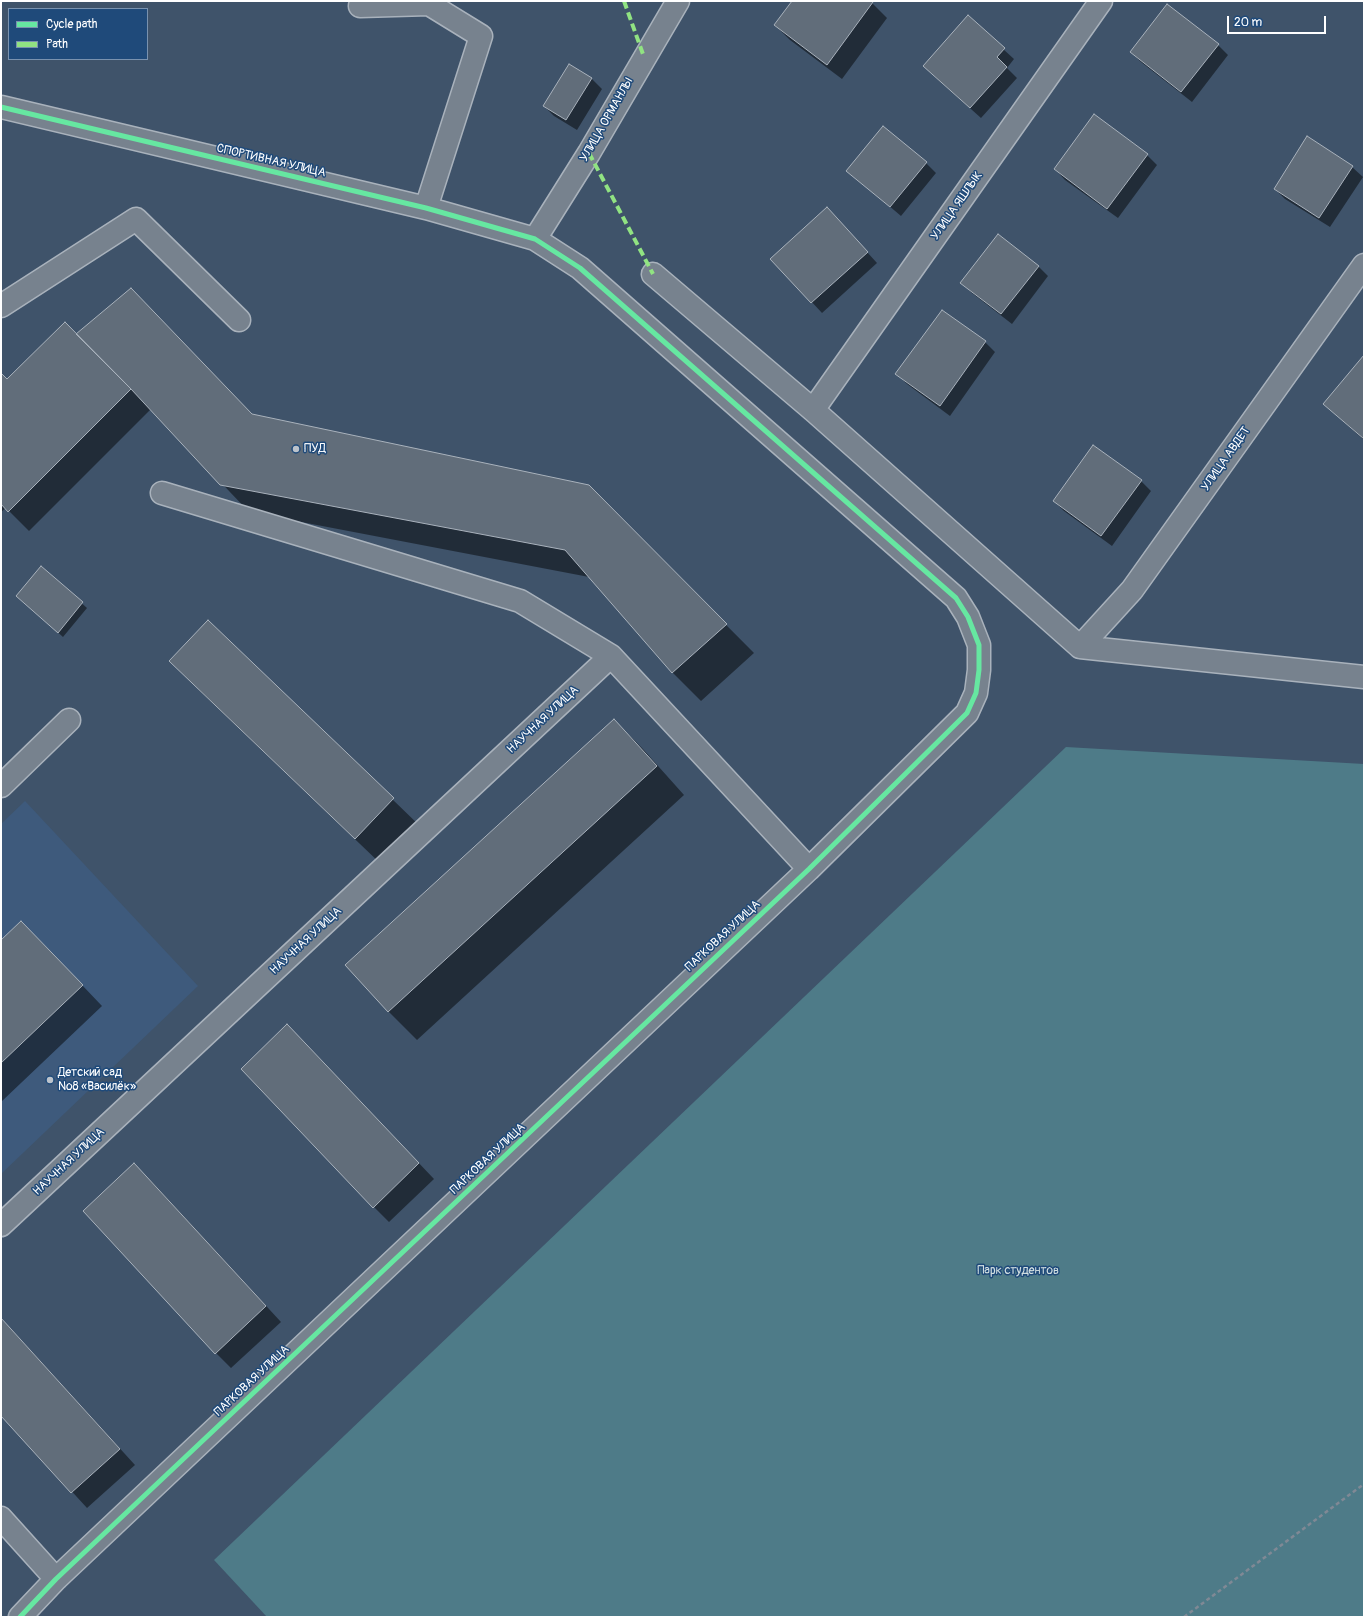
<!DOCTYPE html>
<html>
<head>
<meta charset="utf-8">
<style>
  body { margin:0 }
  #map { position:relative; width:1365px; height:1618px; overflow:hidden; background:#3f536a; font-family:Pangolin,sans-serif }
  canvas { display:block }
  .frame { position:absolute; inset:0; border:2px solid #fff; pointer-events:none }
  .legend { position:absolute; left:8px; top:8px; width:140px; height:52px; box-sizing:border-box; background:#1f4a7a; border:1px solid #7992af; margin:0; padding:5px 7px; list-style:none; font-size:12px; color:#fff }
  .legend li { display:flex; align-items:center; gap:8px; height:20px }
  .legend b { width:20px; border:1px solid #7992af }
  .scale { position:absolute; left:1227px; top:16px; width:99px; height:18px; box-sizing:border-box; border:2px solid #fff; border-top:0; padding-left:5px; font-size:12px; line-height:14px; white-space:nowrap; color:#fff; -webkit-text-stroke:3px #1f4a7a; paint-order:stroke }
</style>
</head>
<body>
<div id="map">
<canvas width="1365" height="1618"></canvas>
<div class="frame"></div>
<ul class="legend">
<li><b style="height:5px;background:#66e7a1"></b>Cycle path</li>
<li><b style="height:5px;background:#91e382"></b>Path</li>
</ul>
<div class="scale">20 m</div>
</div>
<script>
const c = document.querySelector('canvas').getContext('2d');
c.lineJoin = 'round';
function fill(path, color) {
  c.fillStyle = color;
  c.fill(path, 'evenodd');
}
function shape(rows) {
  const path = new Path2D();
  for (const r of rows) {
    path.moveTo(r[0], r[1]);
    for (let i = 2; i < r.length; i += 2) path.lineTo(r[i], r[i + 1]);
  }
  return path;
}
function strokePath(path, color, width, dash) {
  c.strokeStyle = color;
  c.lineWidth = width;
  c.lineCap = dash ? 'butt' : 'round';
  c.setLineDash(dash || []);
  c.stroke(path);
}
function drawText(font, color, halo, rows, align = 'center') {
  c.font = font + ' Pangolin,sans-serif';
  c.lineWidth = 3;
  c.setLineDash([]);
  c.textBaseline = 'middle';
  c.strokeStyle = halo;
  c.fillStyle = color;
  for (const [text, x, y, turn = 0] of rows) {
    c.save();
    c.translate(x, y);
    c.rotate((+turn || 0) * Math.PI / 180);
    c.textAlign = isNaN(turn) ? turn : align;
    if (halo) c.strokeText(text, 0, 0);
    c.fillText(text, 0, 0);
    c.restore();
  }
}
const built = shape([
  [25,801,198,986,1,1174,1,824]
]);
const green = shape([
  [1066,747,1364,764,1364,1617,267,1617,214,1560]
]);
const shadow = shape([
  [793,1,870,1,887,18,842,79,790,40,775,25],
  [1167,5,1218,45,1228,55,1192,102,1141,62,1131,52],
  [968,17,1014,59,1007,68,1017,78,981,118,934,76],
  [569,65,592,79,602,89,577,130,554,116,544,106],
  [1147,155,1157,165,1118,218,1065,180,1055,169],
  [926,163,936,173,901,216,848,171],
  [1352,167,1363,177,1330,227,1285,199,1275,189],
  [837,219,877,263,822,313,772,259],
  [1038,266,1048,276,1012,324,972,293,962,283],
  [77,335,252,415,588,486,754,653,701,701,673,673,589,577,249,512,151,409,29,531,6,508,1,512,1,374,7,380],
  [985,342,995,352,950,416,907,384,897,374],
  [1364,357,1364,440,1324,404],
  [1094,446,1141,481,1151,491,1112,546,1064,511,1054,501],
  [42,568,87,608,63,637,17,596],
  [208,621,421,827,383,866,198,689],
  [614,720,642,748,684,795,417,1040,389,1012,347,965],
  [1,942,41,942,102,1006,1,1102],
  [303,1041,434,1179,389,1222,374,1207],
  [150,1180,281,1322,231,1368,216,1353],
  [1,1318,135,1465,87,1508,1,1414]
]);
const building = shape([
  [792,1,871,1,873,2,827,65,774,25,792,1],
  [1167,4,1219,44,1181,92,1130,52,1167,4],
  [968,15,1005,48,997,57,1007,67,970,108,923,66,968,15],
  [569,64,592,78,566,120,543,106,569,64],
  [1094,114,1148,154,1107,209,1054,169,1094,114],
  [883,126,927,162,890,207,846,171,883,126],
  [1307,136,1353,166,1319,218,1274,189,1307,136],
  [827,207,868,252,811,303,770,259,827,207],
  [998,234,1039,266,1001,314,960,283,998,234],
  [131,288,252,414,589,485,727,624,672,673,565,550,220,485,131,389,76,334,131,288],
  [942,310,986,341,940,406,895,374,942,310],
  [65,322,131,389,8,512,1,504,1,373,7,379,65,322],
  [1364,355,1364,439,1323,404,1364,355],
  [1093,445,1142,480,1101,536,1053,501,1093,445],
  [41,566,83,602,58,633,16,596,41,566],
  [208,620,394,798,355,839,169,661,208,620],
  [614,719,657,766,388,1012,345,965,614,719],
  [21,921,83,985,1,1063,1,940,21,921],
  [287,1024,419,1163,373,1208,241,1069,287,1024],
  [134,1163,266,1306,215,1354,83,1211,134,1163],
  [1,1318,120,1449,71,1493,1,1416,1,1318]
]);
const path = shape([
  [1184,1617,1364,1484]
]);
const minor = shape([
  [360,6,429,4,481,36,426,208],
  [1,107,426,208,535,239,580,268,956,598,968,617,979,645,979,670,976,693,967,713,809,869,56,1579,20,1617],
  [535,239,589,153,678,1],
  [653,274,813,410,1080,647,1364,677],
  [1,306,136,219,239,320],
  [813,410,1101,1],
  [162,493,520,601,611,656,809,869],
  [1080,647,1132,590,1364,265],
  [1,786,69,720],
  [1,1225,611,656],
  [1,1518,56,1579]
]);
const quiet = shape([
  [624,1,644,57],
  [589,153,653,274]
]);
const cycleway = shape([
  [1,107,426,208,535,239,580,268,956,598,968,617,979,645,979,670,976,693,967,713,809,869,56,1579,20,1617]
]);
const markers = [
  [296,449,4,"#bcc3cb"],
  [50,1080,4,"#bcc3cb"]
];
const streetNames = [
  ["УЛИЦА ОРМАНЛЫ",607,120,-60],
  ["СПОРТИВНАЯ УЛИЦА",271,161,13],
  ["УЛИЦА ЯШЛЫК",957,206,-55],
  ["УЛИЦА АВДЕТ",1226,459,-55],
  ["НАУЧНАЯ УЛИЦА",543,720,-43],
  ["ПАРКОВАЯ УЛИЦА",723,936,-43],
  ["НАУЧНАЯ УЛИЦА",306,941,-43],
  ["ПАРКОВАЯ УЛИЦА",488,1159,-43],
  ["НАУЧНАЯ УЛИЦА",69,1162,-43],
  ["ПАРКОВАЯ УЛИЦА",252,1381,-43]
];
const poiNames = [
  ["ПУД",304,449],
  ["Детский сад",58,1073],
  ["№8 «Василёк»",58,1087]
];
const parkNames = [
  ["Парк студентов",1018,1271]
];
fill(built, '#3e5a7c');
fill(green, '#4e7b88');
fill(shadow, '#0007');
fill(building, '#616d7a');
strokePath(building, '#a9b2bc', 1);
strokePath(minor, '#a9b2bc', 25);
strokePath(path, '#808995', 2.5, [4, 3]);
strokePath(minor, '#77828e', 22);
strokePath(quiet, '#91e382', 4, [8, 4]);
strokePath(cycleway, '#66e7a1', 5);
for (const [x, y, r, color] of markers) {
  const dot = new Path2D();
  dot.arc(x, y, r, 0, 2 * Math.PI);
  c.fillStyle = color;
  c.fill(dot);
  strokePath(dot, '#1f4a7a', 1.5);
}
drawText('12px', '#fff', '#1f4a7a', streetNames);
drawText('12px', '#fff', '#1f4a7a', poiNames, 'left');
drawText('12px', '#d3e0e2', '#1f4a7a', parkNames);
</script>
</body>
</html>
